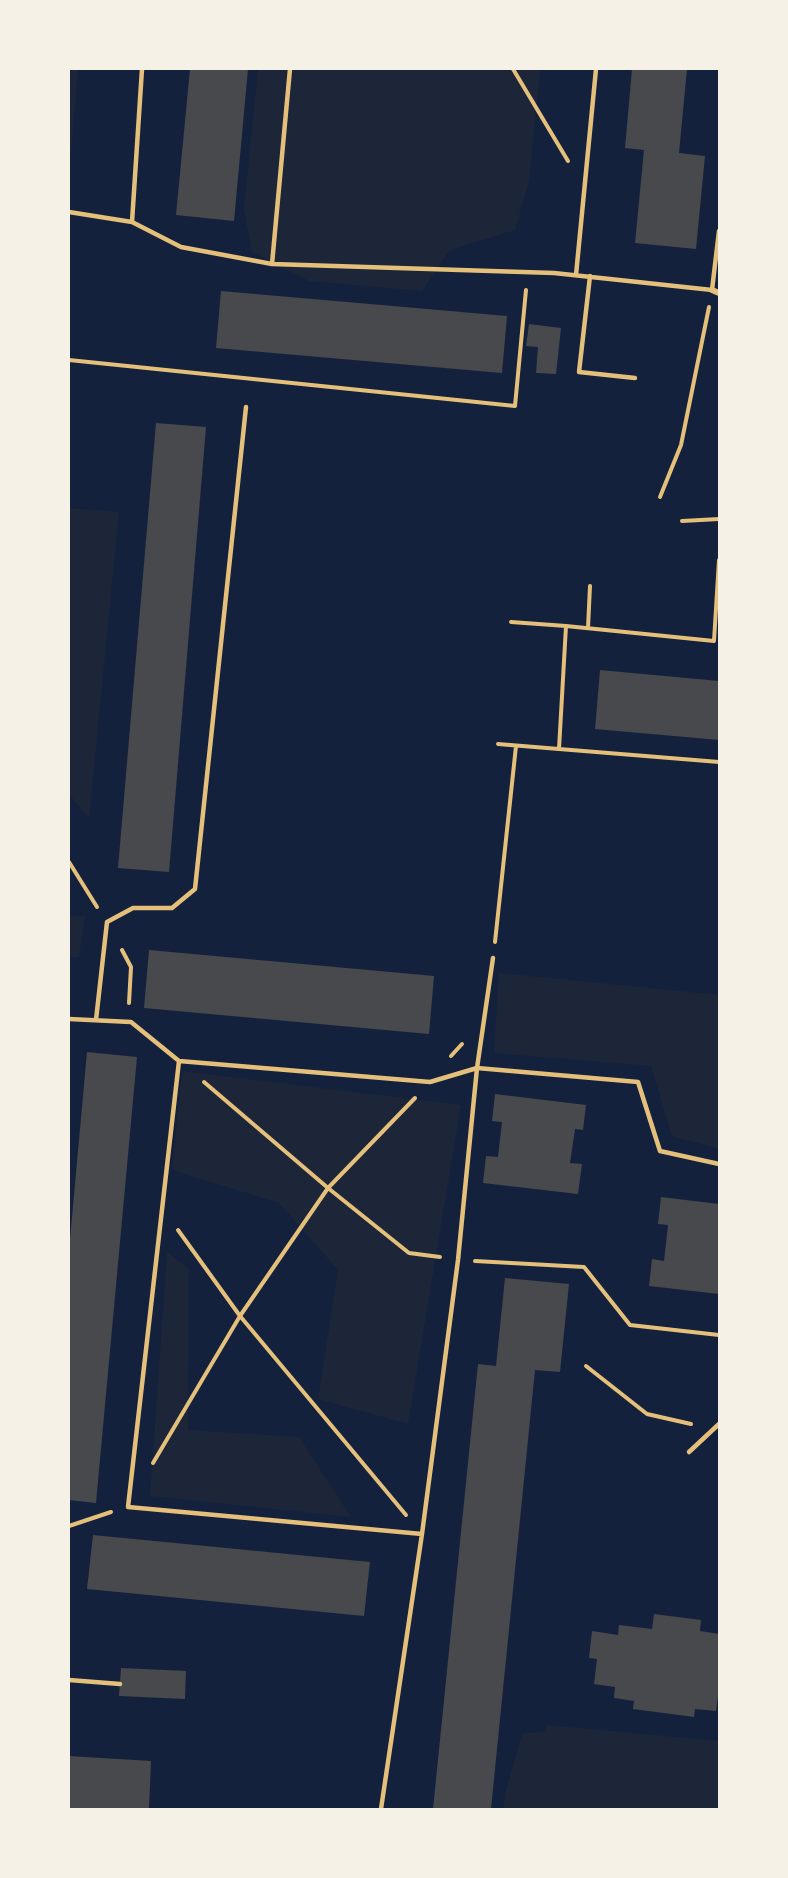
<!DOCTYPE html>
<html>
<head>
<meta charset="utf-8">
<style>
  body { margin:0 }
  #map { position:relative; width:788px; height:1878px; overflow:hidden; background:#14213d; font-family:"DejaVu Sans",sans-serif }
  canvas { display:block }
  .frame { position:absolute; inset:0; border:70px solid #f6f1e7; pointer-events:none }
</style>
</head>
<body>
<div id="map">
<canvas width="788" height="1878"></canvas>
<div class="frame"></div>
</div>
<script>
const c = document.querySelector('canvas').getContext('2d');
c.lineJoin = 'round';
function fill(path, color) {
  c.fillStyle = color;
  c.fill(path, 'evenodd');
}
function shape(rows) {
  const path = new Path2D();
  for (const r of rows) {
    path.moveTo(r[0], r[1]);
    for (let i = 2; i < r.length; i += 2) path.lineTo(r[i], r[i + 1]);
  }
  return path;
}
function strokePath(path, color, width, dash) {
  c.strokeStyle = color;
  c.lineWidth = width;
  c.lineCap = dash ? 'butt' : 'round';
  c.setLineDash(dash || []);
  c.stroke(path);
}
const green = shape([
  [69,69,78,69,69,175],
  [258,69,540,69,529,181,515,230,450,250,422,291,309,281,252,252,244,209],
  [69,508,119,512,89,819,69,794],
  [69,916,85,916,79,957,69,957],
  [499,973,719,995,719,1149,672,1136,651,1066,494,1053],
  [182,1071,461,1105,408,1424,318,1399,338,1270,279,1203,172,1170],
  [167,1252,189,1269,188,1430,299,1437,351,1517,150,1496],
  [547,1725,719,1741,719,1809,503,1809,506,1790,522,1734,546,1731]
]);
const building = shape([
  [190,69,248,69,234,221,176,215],
  [632,69,687,69,679,153,705,156,696,249,635,243,644,150,625,148],
  [221,291,507,316,502,373,216,348],
  [529,324,561,328,556,374,536,373,538,347,526,346],
  [156,423,206,427,169,872,118,868],
  [600,670,719,681,719,740,595,729],
  [149,950,434,976,429,1034,144,1008],
  [87,1052,137,1057,96,1503,69,1500,69,1250],
  [495,1094,586,1105,583,1130,575,1129,570,1163,582,1164,578,1194,483,1183,486,1156,498,1157,502,1122,492,1121],
  [661,1197,719,1204,719,1294,649,1286,652,1259,664,1261,668,1225,658,1224],
  [505,1278,569,1284,560,1372,535,1370,491,1809,433,1809,478,1364,496,1366],
  [93,1535,370,1562,364,1616,87,1589],
  [654,1614,701,1620,700,1631,719,1634,719,1696,718,1696,716,1711,695,1709,694,1717,633,1709,634,1701,614,1698,615,1687,594,1684,597,1659,589,1658,592,1631,618,1635,619,1625,652,1629],
  [121,1668,186,1671,185,1699,119,1696],
  [69,1756,151,1761,149,1809,69,1809]
]);
const path = shape([
  [513,69,568,161],
  [69,360,515,406,526,290],
  [660,497,681,445,709,307],
  [682,521,719,519],
  [719,560,714,641,566,626,559,749,719,762],
  [511,622,566,626],
  [588,628,590,586],
  [498,744,559,749],
  [69,862,97,907],
  [495,942,516,746],
  [122,950,131,967,129,1003],
  [451,1056,462,1044],
  [204,1082,328,1188,409,1253,440,1257],
  [178,1230,240,1316,406,1515],
  [475,1261,584,1267,630,1325,719,1335],
  [586,1366,647,1414,691,1424],
  [153,1463,240,1316,328,1188,415,1098],
  [69,1526,111,1512]
]);
const service = shape([
  [290,69,272,264,554,273,712,290,719,231],
  [69,212,132,222,181,247,272,264],
  [132,222,142,69],
  [576,275,596,69],
  [590,276,579,372,635,378],
  [493,958,477,1068,638,1082,660,1151,719,1164],
  [69,1019,131,1022,179,1061,430,1082,477,1068,458,1260,422,1534,381,1809],
  [96,1020,107,922,133,908,172,908,195,889,246,407],
  [179,1061,128,1507,422,1534],
  [689,1452,719,1424],
  [69,1680,120,1684]
]);
const minor = shape([
  [712,290,719,293]
]);
fill(green, '#1d2539');
fill(building, '#48494c');
strokePath(path, '#e5c07b', 4);
strokePath(service, '#e5c07b', 4.5);
strokePath(minor, '#e5c07b', 6);
</script>
</body>
</html>
